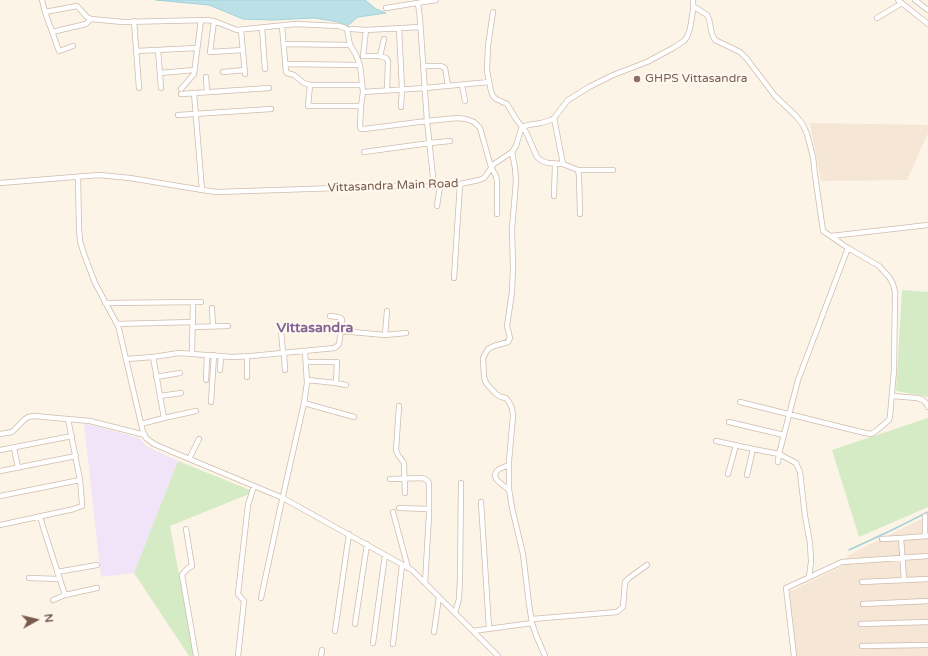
<!DOCTYPE html>
<html>
<head>
<meta charset="utf-8">
<style>
  body { margin:0 }
  #map { position:relative; width:928px; height:656px; overflow:hidden; background:#fdf4e8; font-family:"Varela Round",sans-serif }
  canvas { display:block }
  .north { position:absolute; left:16px; top:600px; width:40px; height:40px; -webkit-text-stroke:3px #fff8ef; paint-order:stroke; rotate:82deg; font-size:11px; font-weight:700; line-height:16px; text-align:center; color:#785a4b }
  .north::after { content:''; display:block; margin:auto; width:14px; height:18px; background:#785a4b; clip-path:polygon(50% 0,100% 100%,50% 72%,0 100%) }
</style>
</head>
<body>
<div id="map">
<canvas width="928" height="656"></canvas>
<div class="north">N</div>
</div>
<script>
const c = document.querySelector('canvas').getContext('2d');
c.lineJoin = 'round';
function fill(path, color) {
  c.fillStyle = color;
  c.fill(path, 'evenodd');
}
function shape(rows) {
  const path = new Path2D();
  for (const r of rows) {
    path.moveTo(r[0], r[1]);
    for (let i = 2; i < r.length; i += 2) path.lineTo(r[i], r[i + 1]);
  }
  return path;
}
function strokePath(path, color, width, dash) {
  c.strokeStyle = color;
  c.lineWidth = width;
  c.lineCap = dash ? 'butt' : 'round';
  c.setLineDash(dash || []);
  c.stroke(path);
}
function drawText(font, color, halo, rows, align = 'center') {
  c.font = font + ' "Varela Round",sans-serif';
  c.lineWidth = 4;
  c.setLineDash([]);
  c.textBaseline = 'middle';
  c.strokeStyle = halo;
  c.fillStyle = color;
  for (const [text, x, y, turn = 0] of rows) {
    c.save();
    c.translate(x, y);
    c.rotate((+turn || 0) * Math.PI / 180);
    c.textAlign = isNaN(turn) ? turn : align;
    if (halo) c.strokeText(text, 0, 0);
    c.fillText(text, 0, 0);
    c.restore();
  }
}
const residential = shape([
  [810,123,928,125,928,133,907,180,821,181],
  [928,516,928,656,797,656,789,592,845,565,847,556,903,528]
]);
const education = shape([
  [84,423,139,438,146,446,178,461,134,573,101,577]
]);
const green = shape([
  [902,290,928,292,928,397,896,391],
  [928,418,928,507,859,537,832,450],
  [178,461,250,490,249,494,170,526,194,656,189,656,134,573]
]);
const water = shape([
  [156,0,365,0,376,9,386,13,358,17,347,26,339,22,314,18,272,20,243,19,209,5,156,0]
]);
const stream = shape([
  [849,550,890,531,928,512]
]);
const minor = shape([
  [42,0,45,12,59,51,73,46],
  [898,0,928,24],
  [915,0,928,10],
  [418,3,420,19,427,121,434,186],
  [693,6,707,15,709,19,712,34,715,40,740,52,747,59,775,96,796,116,803,125,807,134,813,157,815,175,823,231,848,248,798,380,779,454,796,463,800,472,805,516,810,543,811,562,809,577],
  [386,8,436,0],
  [45,12,77,6,87,17,91,19,123,22,208,20,219,23,237,30,295,24,339,26,345,28,347,29,350,45,356,55,360,65,363,92,361,106,360,126,361,129,364,129,427,121,457,118,466,119,474,122,480,128,491,167,496,176,497,181,497,214],
  [493,12,488,46,487,71,491,91,493,96,496,99,507,104,516,119,526,132,537,157,542,161,548,163,563,164],
  [877,18,902,3],
  [134,21,139,88],
  [214,21,210,52,243,50],
  [282,26,286,72,287,73,294,75,304,83,310,85,362,85],
  [262,28,265,69],
  [399,28,402,89,401,107],
  [351,29,366,30,420,27],
  [241,30,245,74],
  [366,30,363,56,380,56,386,58,388,61,387,90],
  [52,32,86,24,91,19],
  [284,44,350,45],
  [158,50,161,88],
  [136,51,197,48],
  [380,56,384,39],
  [285,64,360,65],
  [423,66,441,66,445,68,448,86],
  [223,72,245,70],
  [160,73,194,70],
  [206,77,207,92],
  [310,85,308,106,361,106],
  [462,85,465,101],
  [181,89,194,74,201,20],
  [363,92,425,88,489,82],
  [194,93,202,190],
  [181,94,269,88],
  [178,115,271,109],
  [554,118,563,164,578,170,579,176,580,214],
  [364,152,430,143,450,141],
  [512,152,515,168,516,181,512,229,513,268,512,292,507,326,510,338,508,342,494,346,488,349,483,358,484,377,486,383,496,394,501,397,506,398,509,402,512,408,513,416,509,461,509,489,512,508,523,554,529,604,532,623,536,635,545,656],
  [578,170,613,170],
  [78,177,79,228,80,241,84,254,95,283,117,324,119,329,143,432,146,438,154,444,175,453,283,498,412,570,498,656],
  [0,183,99,175,130,178,202,190,217,192,399,186,434,186,460,184,479,180,484,178,494,164,512,152,516,146,521,129,522,127,528,125,541,123,551,120,554,118,568,100,589,87,613,75,647,62,673,48,684,41,687,37,690,29,693,10,693,0],
  [554,196,555,164],
  [437,206,440,186],
  [831,236,928,225],
  [454,278,460,184],
  [105,303,201,302],
  [212,308,213,326],
  [330,316,338,317,341,318,342,320,341,331],
  [117,324,193,322],
  [193,327,228,326],
  [281,331,283,353],
  [385,335,387,311],
  [192,353,193,302],
  [284,353,285,370],
  [153,357,164,418],
  [126,359,153,357,179,353,232,357,251,356,335,348,339,344,341,331,385,335,406,333],
  [306,362,337,362,336,383],
  [220,370,221,356],
  [156,377,180,373],
  [247,377,247,356],
  [206,380,207,355],
  [307,380,336,383,346,385],
  [160,396,181,393],
  [892,396,917,398,923,400,927,404,928,407],
  [211,402,214,355],
  [740,402,865,433,871,434,876,431,889,420,890,416,894,370,895,292,893,284,889,277,879,266,848,248],
  [304,403,354,417],
  [399,406,396,450,398,455,404,463,405,493],
  [729,422,784,435],
  [141,424,164,418,196,411],
  [0,434,12,432,24,420,28,417,34,416,90,421,145,435],
  [716,441,753,449,779,454,778,462],
  [14,448,18,468],
  [0,450,72,436],
  [189,459,199,439],
  [0,471,76,456],
  [728,474,736,445],
  [747,475,753,449],
  [390,479,423,478,428,481,429,485,429,515,425,583],
  [509,490,499,482,496,479,495,475,496,472,499,469,509,465],
  [0,496,80,480],
  [481,502,489,628],
  [399,508,429,509],
  [393,512,408,568],
  [40,516,43,527,65,595],
  [925,516,925,536],
  [0,525,74,509,82,506,82,504,80,480,68,419],
  [186,529,192,566,187,569,182,575,196,656],
  [882,539,901,538],
  [57,572,97,565],
  [29,578,59,579],
  [904,580,901,538,928,536],
  [862,582,928,579],
  [261,598,276,528,278,518,304,403,307,383,305,351],
  [53,600,65,595,97,588],
  [863,604,928,601],
  [455,613,459,599,460,578,461,483],
  [532,619,617,612,623,607,625,582,629,578,647,565],
  [355,624,367,544],
  [861,624,928,622],
  [335,631,349,534],
  [473,631,532,623],
  [434,632,439,597],
  [373,643,385,555],
  [393,644,402,565],
  [862,646,928,645],
  [238,656,244,601,238,594,248,505,254,486],
  [321,656,322,650],
  [794,656,786,588,842,562,928,556]
]);
const markers = [
  [637,79,4,"#8d6e63"]
];
const educationNames = [
  ["GHPS Vittasandra",645,79]
];
const streetNames = [
  ["Vittasandra Main Road",393,186,-2]
];
const quarterNames = [
  ["Vittasandra",315,328]
];
fill(residential, '#f5e6d6');
fill(education, '#f1e4f9');
fill(green, '#d5ebc5');
fill(water, '#bbe1e7');
strokePath(water, '#a1d1d9', 1);
strokePath(stream, '#a1d1d9', 1.5);
strokePath(minor, '#cfbcad', 6);
strokePath(minor, '#fff', 4.5);
for (const [x, y, r, color] of markers) {
  const dot = new Path2D();
  dot.arc(x, y, r, 0, 2 * Math.PI);
  c.fillStyle = color;
  c.fill(dot);
  strokePath(dot, '#fff8ef', 1.5);
}
drawText('12px', '#785e54', '#fff8ef', educationNames, 'left');
drawText('12px', '#785a4b', '#fff8ef', streetNames);
drawText('bold 14px', '#826394', '#fff8ef', quarterNames);
</script>
</body>
</html>
